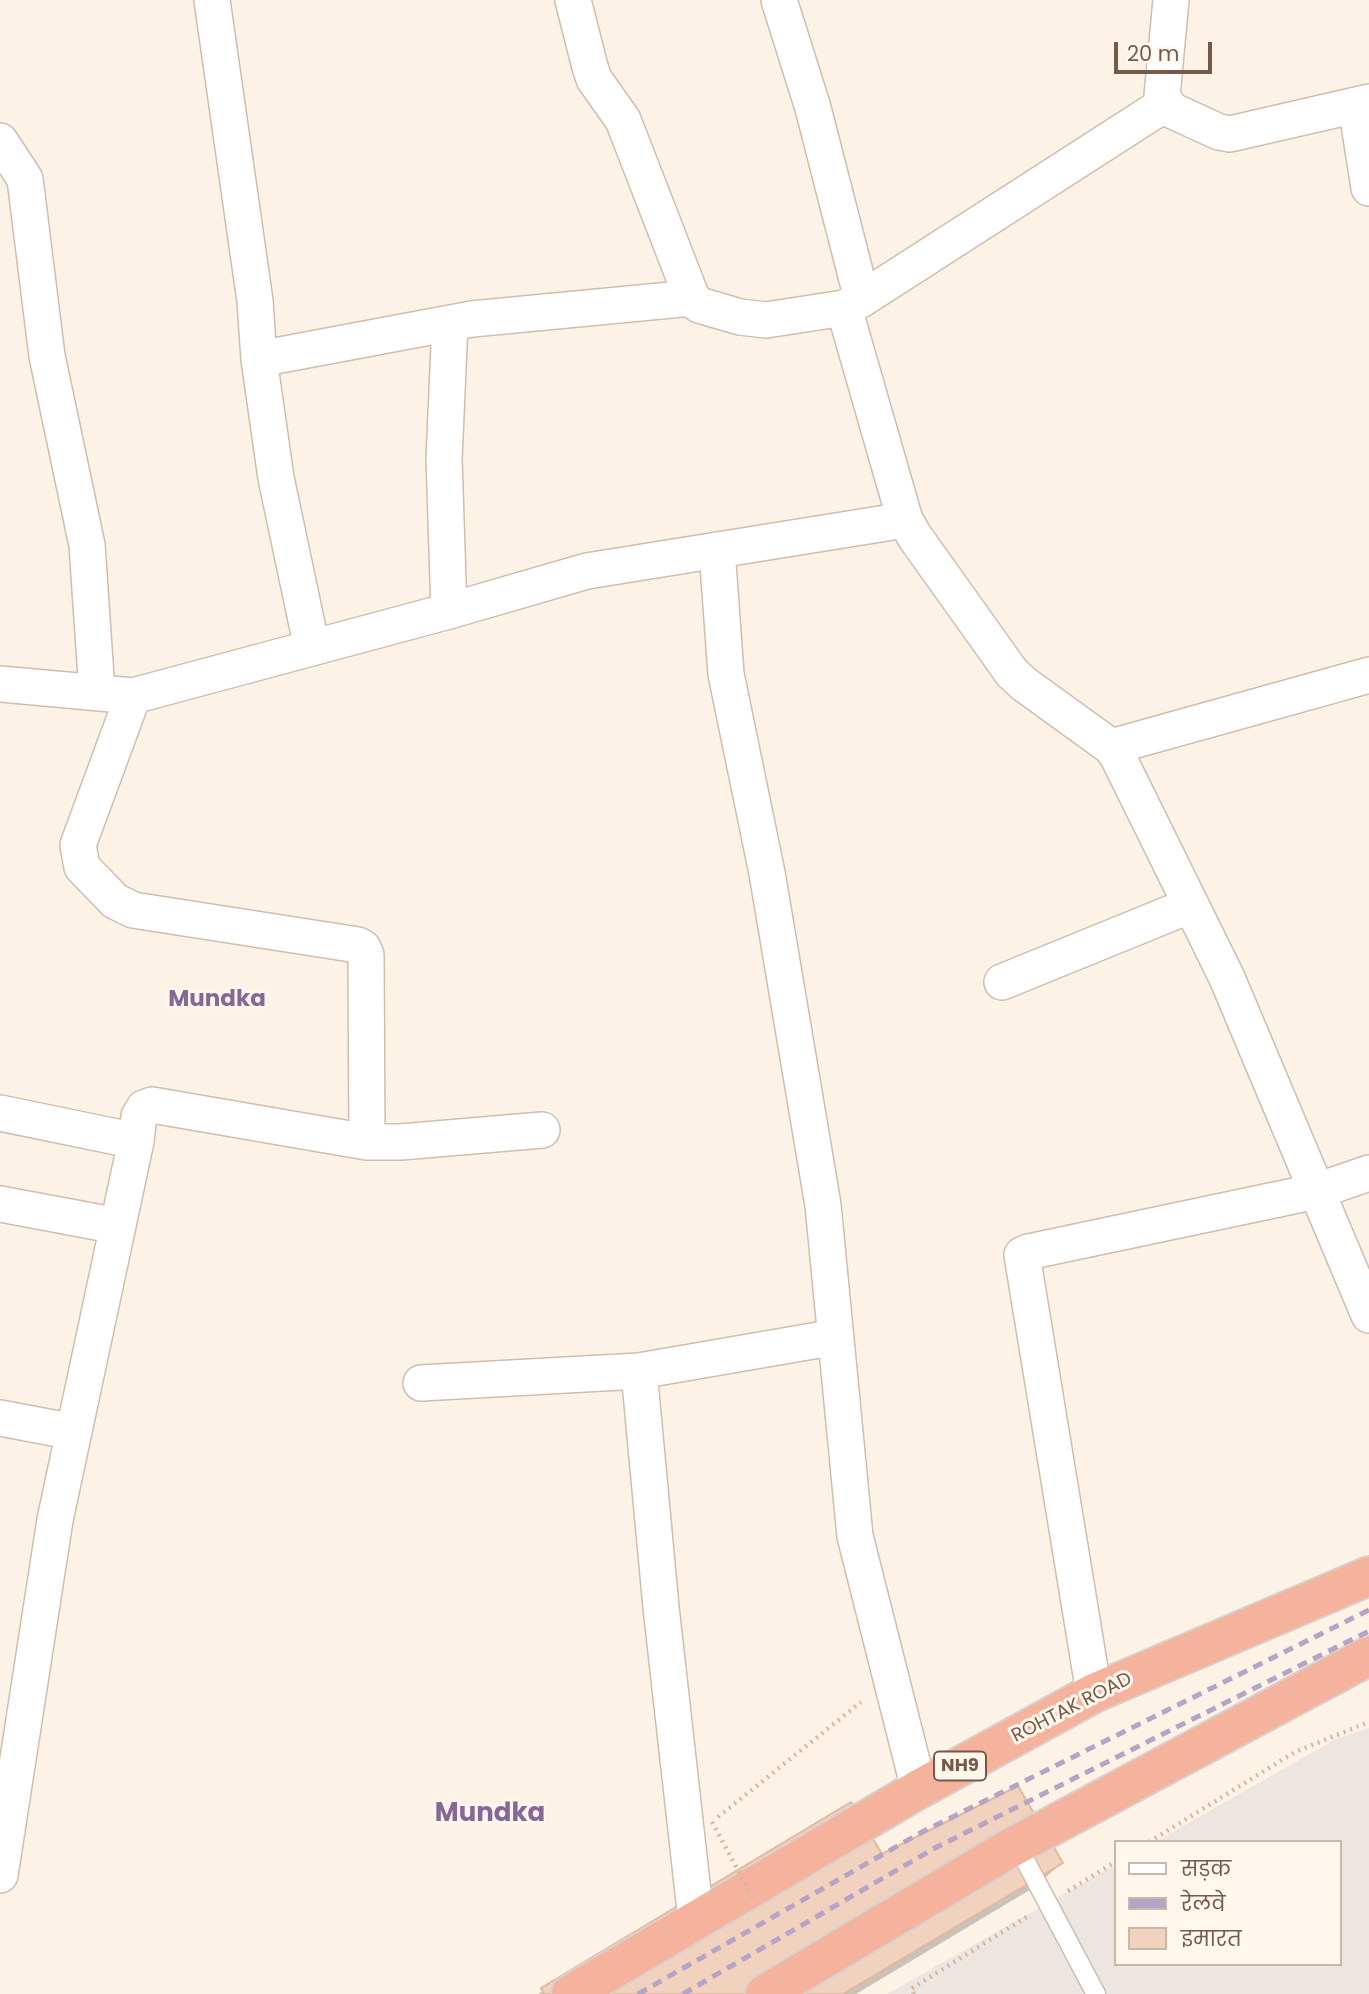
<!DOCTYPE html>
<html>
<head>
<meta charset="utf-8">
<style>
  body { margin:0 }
  #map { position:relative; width:1369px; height:1994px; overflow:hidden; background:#fcf3e6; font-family:Poppins,"Noto Sans Devanagari",sans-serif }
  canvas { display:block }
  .legend { position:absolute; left:1114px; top:1840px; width:228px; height:126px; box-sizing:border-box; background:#fff7ec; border:2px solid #c8b8ac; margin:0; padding:9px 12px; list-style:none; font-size:21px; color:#75594b }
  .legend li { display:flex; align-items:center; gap:14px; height:35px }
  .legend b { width:35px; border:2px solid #c8b8ac }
  .scale { position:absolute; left:1114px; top:42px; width:98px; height:32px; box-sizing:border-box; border:4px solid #75594b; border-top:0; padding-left:9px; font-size:21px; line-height:24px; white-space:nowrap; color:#75594b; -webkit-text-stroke:5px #fff7ec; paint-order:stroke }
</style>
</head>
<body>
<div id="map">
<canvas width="1369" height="1994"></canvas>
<ul class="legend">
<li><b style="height:9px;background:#fff"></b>सड़क</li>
<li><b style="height:9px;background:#b6a4c6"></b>रेलवे</li>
<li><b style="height:19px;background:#f1d2be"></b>इमारत</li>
</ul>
<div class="scale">20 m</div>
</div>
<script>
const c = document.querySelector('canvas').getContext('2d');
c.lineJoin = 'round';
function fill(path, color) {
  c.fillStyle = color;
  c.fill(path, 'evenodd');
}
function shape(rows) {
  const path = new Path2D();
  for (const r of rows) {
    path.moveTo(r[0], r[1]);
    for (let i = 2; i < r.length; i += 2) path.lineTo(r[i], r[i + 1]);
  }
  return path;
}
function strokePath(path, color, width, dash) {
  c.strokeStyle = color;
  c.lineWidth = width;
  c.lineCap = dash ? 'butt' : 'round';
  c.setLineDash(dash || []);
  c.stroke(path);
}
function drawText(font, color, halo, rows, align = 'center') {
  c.font = font + ' Poppins,sans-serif';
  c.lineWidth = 6;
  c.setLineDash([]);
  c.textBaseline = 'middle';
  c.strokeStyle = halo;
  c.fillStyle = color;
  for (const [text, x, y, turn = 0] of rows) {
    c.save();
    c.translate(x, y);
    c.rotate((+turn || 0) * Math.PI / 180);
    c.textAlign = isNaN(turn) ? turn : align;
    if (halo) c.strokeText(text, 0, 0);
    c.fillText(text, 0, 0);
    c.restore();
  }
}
const industrial = shape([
  [1369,1728,1369,1994,887,1994,1115,1865,1115,1964,1339,1964,1339,1842,1155,1842,1336,1739]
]);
const shadow = shape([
  [850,1804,881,1856,1061,1863,1038,1885,856,1994,538,1994]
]);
const building = shape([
  [1018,1786,1063,1863,843,1994,544,1994,541,1988,851,1802,882,1854,1018,1786]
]);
const path = shape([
  [718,1817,861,1702],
  [1149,1842,1295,1752,1369,1722],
  [1068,1891,1115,1862],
  [914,1994,911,1989,1028,1916]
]);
const lane = shape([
  [1027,1864,1096,1994]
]);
const street = shape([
  [212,0,255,301,259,359,276,478,312,648],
  [573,0,590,67,594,79,623,120,692,298,699,305,740,317,766,320,844,308,862,299,1165,104],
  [779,0,813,108,862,299],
  [1171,0,1162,96,1171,110,1219,132,1230,134,1369,102],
  [1356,105,1369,188],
  [0,141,25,179,47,356,87,545,97,692],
  [844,308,905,520,915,537,1012,673,1024,684,1111,747,1118,757,1227,978,1369,1315],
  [259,359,472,319,692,298],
  [717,550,726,674,767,873,823,1205,855,1536,919,1789],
  [449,611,444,459,450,324],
  [0,684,133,696,449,611,587,571,905,520],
  [133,696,78,845,82,867,115,901,133,910,358,945,363,948,366,955,367,1142],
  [1111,747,1369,675],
  [1002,982,1191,905],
  [0,1113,136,1141],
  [0,1204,118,1226],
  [639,1371,661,1607,696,1919],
  [421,1383,639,1371,836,1337],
  [0,1418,74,1432],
  [1094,1693,1022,1255,1028,1252,1317,1191,1369,1173],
  [0,1875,55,1520,136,1141,139,1116,144,1108,152,1105,367,1142,401,1142,542,1130]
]);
const highway = shape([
  [571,1994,919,1789,1094,1693,1369,1576],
  [765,1994,1005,1851,1369,1656]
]);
const rail = shape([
  [638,1994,922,1832,1369,1610],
  [683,1994,935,1848,1369,1631]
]);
const pathBridge = shape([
  [712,1822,753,1898]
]);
const shields = [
  [960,1766,52]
];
const shieldNames = [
  ["NH9",960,1766]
];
const streetNames = [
  ["ROHTAK ROAD",1072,1708,-27]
];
const quarterNames = [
  ["Mundka",217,1000]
];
const districtNames = [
  ["Mundka",490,1814]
];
fill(industrial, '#ece5e0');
fill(shadow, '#0003');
fill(building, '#f1d2be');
strokePath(building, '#e4b89e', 2);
strokePath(lane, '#d0bdaf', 21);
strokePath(street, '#d0bdaf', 38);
strokePath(highway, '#d8d1cd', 42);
strokePath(path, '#d6b5a1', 4.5, [2, 5]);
strokePath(lane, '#fff', 18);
strokePath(street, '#fff', 35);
strokePath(highway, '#f5b39d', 38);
strokePath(rail, '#b6a4c6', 5, [10, 7]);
strokePath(pathBridge, '#d6b5a1', 4.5, [2, 5]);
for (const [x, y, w] of shields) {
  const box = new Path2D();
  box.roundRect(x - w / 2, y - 14.5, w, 29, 5);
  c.fillStyle = '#fff7ec';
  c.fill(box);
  strokePath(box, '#75594b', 2);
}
drawText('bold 18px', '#75594b', null, shieldNames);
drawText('19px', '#75594b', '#fff7ec', streetNames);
drawText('bold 23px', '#876698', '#fff7ec', quarterNames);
drawText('bold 26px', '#876698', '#fff7ec', districtNames);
</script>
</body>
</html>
